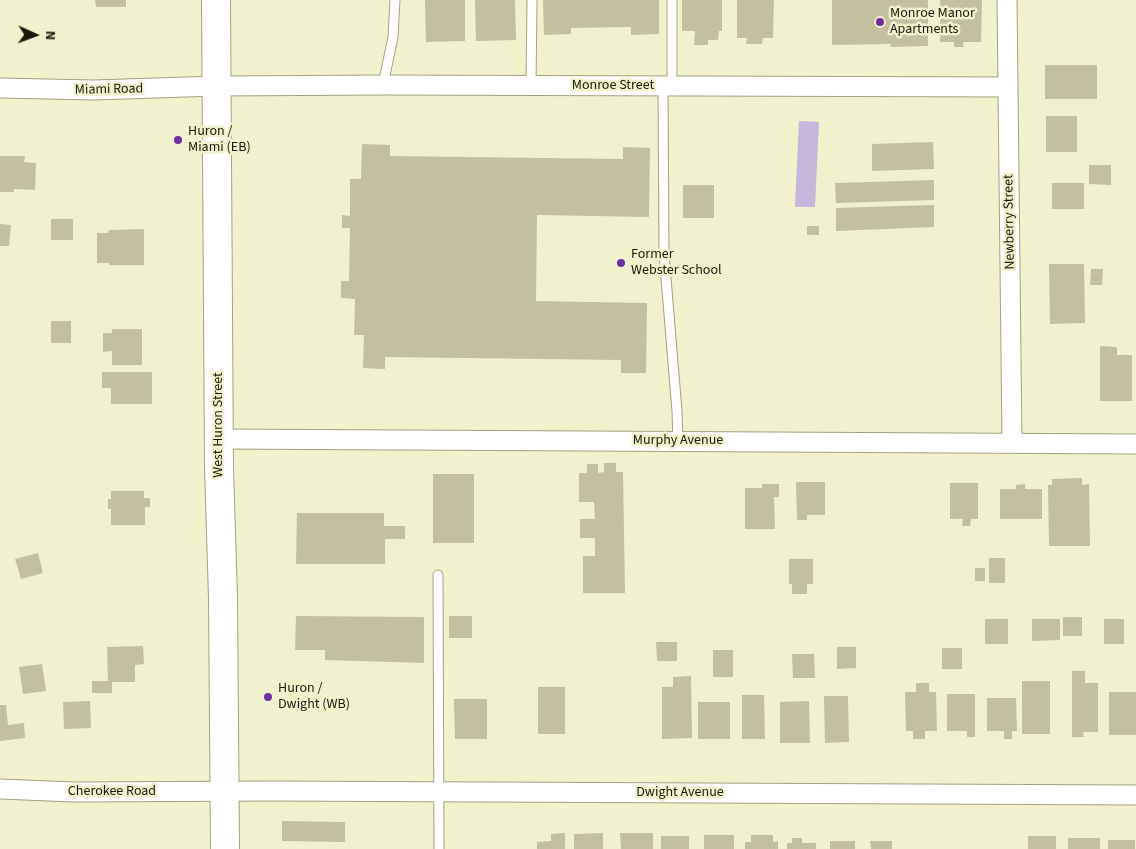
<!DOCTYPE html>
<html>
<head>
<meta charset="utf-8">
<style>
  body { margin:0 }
  #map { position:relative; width:1136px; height:849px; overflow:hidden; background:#f2f1cd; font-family:"Source Sans 3",sans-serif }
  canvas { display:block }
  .north { position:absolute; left:10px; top:10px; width:50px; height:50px; -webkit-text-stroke:4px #f2f1cd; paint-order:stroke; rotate:92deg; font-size:14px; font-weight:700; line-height:20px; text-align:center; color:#1a190c }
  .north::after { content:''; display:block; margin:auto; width:18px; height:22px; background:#1a190c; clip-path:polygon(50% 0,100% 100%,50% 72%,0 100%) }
</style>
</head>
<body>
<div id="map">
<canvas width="1136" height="849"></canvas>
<div class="north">N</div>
</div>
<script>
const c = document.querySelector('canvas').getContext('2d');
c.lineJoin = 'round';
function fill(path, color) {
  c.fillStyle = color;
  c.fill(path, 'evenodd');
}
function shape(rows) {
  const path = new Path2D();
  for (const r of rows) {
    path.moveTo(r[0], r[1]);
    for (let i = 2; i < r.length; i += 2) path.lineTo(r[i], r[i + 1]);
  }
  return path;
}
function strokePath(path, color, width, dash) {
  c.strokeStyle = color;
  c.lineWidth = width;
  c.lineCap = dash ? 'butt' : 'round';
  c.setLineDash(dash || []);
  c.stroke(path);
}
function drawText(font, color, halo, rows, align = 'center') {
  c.font = font + ' "Source Sans 3",sans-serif';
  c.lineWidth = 5;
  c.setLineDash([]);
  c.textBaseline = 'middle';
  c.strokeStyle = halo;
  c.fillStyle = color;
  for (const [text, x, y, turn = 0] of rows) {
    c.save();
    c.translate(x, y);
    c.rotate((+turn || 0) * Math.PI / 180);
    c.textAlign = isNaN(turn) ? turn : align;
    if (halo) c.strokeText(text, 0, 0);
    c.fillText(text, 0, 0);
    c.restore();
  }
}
const green = shape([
  [799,121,819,122,815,207,795,207]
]);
const building = shape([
  [95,0,126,0,126,7,96,7],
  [425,0,465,0,465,41,426,42],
  [475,0,515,0,516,40,476,41],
  [543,0,659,0,659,34,631,35,631,27,571,28,571,34,544,35],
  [682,0,722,0,722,31,719,31,718,40,708,40,708,45,694,45,695,31,682,31],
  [737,0,774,0,773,38,763,38,762,44,746,44,747,38,737,38],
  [832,0,928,0,928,46,890,47,891,44,832,45],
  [940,0,982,0,981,42,963,42,964,47,954,47,954,42,940,42],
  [1045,65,1097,65,1097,99,1045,99],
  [1046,116,1077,116,1077,152,1046,152],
  [933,142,934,169,872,171,872,144],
  [362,144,390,145,390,156,623,159,623,147,650,148,649,217,537,215,536,301,647,303,646,373,621,373,621,360,385,357,385,369,363,368,364,335,354,335,355,299,341,298,341,281,349,281,350,228,342,228,342,215,350,216,350,179,361,179],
  [0,156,25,156,24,162,36,163,35,190,14,189,14,192,0,192],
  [1089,165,1111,165,1111,185,1089,184],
  [934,180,934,200,836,203,835,183],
  [1052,183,1084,183,1084,209,1052,209],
  [683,185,714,185,714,218,683,218],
  [934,205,934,227,836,231,836,208],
  [51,219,73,219,73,240,51,240],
  [0,224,11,225,9,246,0,246],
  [807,226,819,226,819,235,807,235],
  [144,229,144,265,109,265,109,263,97,263,97,233,108,233,109,230],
  [1049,264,1084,264,1085,323,1050,324],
  [1091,269,1103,269,1102,285,1090,285],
  [51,321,71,321,71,343,51,343],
  [112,329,142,329,142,365,112,365,112,351,103,352,103,333,112,333],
  [1100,346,1117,347,1117,355,1132,355,1132,401,1100,401],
  [102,372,152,372,152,404,111,404,111,388,102,388],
  [604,463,616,463,616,472,623,472,625,593,583,593,583,556,595,556,595,538,580,538,580,519,595,519,594,502,579,502,579,473,587,473,587,464,598,464,598,473,604,472],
  [433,474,474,474,474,543,433,543],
  [1082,478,1082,485,1089,484,1090,546,1049,546,1048,485,1052,485,1052,479],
  [796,482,825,482,825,515,807,515,807,520,797,520],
  [950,483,978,483,978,519,971,519,970,526,962,526,963,519,950,519],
  [762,484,779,484,779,497,774,497,775,529,745,529,745,488,762,488],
  [1025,484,1025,489,1042,489,1042,519,1000,519,1000,489,1016,489,1016,485],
  [111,491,144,491,144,498,150,498,150,507,145,507,145,525,111,525,111,509,108,509,108,499,111,499],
  [297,513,384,513,384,526,405,526,405,539,385,539,385,564,296,564],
  [38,553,43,573,21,579,15,559],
  [989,558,1005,558,1005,583,989,583],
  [789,559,813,559,813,584,807,584,807,594,792,594,792,584,789,584],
  [975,568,985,568,985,581,975,581],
  [296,616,424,617,424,663,325,660,325,650,295,650],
  [449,616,472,616,472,638,449,638],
  [1063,617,1082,617,1082,636,1063,636],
  [985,619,1008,619,1008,644,985,644],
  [1032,619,1060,619,1060,640,1032,641],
  [1104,619,1124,619,1124,644,1104,644],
  [656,642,677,642,677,661,657,661],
  [143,646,144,664,135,665,135,682,112,682,112,693,92,693,92,681,108,681,107,647],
  [837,647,856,647,856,668,837,669],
  [942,648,962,648,962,669,942,669],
  [713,650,733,650,733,677,713,677],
  [792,654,814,654,815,678,793,678],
  [42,664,46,691,23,694,19,667],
  [1072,671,1085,671,1085,683,1098,683,1098,732,1083,732,1084,737,1072,737],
  [691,676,692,738,662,739,662,687,673,687,673,677],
  [1022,681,1050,681,1050,734,1022,734],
  [916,683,929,683,929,692,936,692,937,731,925,731,925,739,913,739,913,731,906,731,905,692,916,692],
  [538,687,565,687,565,734,538,734],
  [1109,692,1136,692,1136,735,1109,735],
  [947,694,975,694,975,737,967,737,967,731,947,731],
  [742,695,764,695,765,739,742,739],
  [824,696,848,696,849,742,825,743],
  [987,698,1016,698,1017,731,1012,731,1012,739,1004,739,1004,731,987,731],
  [454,699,487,699,487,739,455,739],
  [90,701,91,728,64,729,63,702],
  [809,701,810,743,780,743,780,702],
  [698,702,730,702,730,739,698,739],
  [0,705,6,705,8,725,24,723,25,738,0,741],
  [282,821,345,822,345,842,282,841],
  [565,833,565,849,537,849,537,842,551,841,551,834],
  [603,833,603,849,574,849,574,834],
  [620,833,653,833,653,849,621,849],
  [704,835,734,835,734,849,704,849],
  [751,835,773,835,773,842,778,841,778,849,745,849,745,842,751,842],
  [661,836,689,836,689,849,661,849],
  [1028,836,1056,836,1056,849,1028,849],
  [792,838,802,838,802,843,816,843,816,849,787,849,787,843,792,843],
  [1068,838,1100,838,1100,849,1068,849],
  [1108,840,1135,840,1135,849,1108,849],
  [830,841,855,841,855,849,830,849],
  [870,841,892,841,892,849,871,849]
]);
const service = shape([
  [383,85,393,37,395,0],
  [531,85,532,0],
  [663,86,664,254,677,411,678,441],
  [672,86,672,0],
  [438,575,439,849]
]);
const minor = shape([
  [1007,0,1012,443],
  [0,88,94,90,217,86,383,85,1008,87],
  [219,439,1136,444],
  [0,789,73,792,272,791,1136,795]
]);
const trunk = shape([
  [216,0,219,468,223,598,225,849]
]);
const markers = [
  [880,22,5,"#702ea2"],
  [178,140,5,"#702ea2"],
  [621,263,5,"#702ea2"],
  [268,697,5,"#702ea2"]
];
const poiNames = [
  ["Monroe Manor",890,14],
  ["Apartments",890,30],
  ["Huron /",188,132],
  ["Miami (EB)",188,148],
  ["Former",631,255],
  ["Webster School",631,271],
  ["Huron /",278,689],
  ["Dwight (WB)",278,705]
];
const streetNames = [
  ["Monroe Street",613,86],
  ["Miami Road",109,90,-1],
  ["Newberry Street",1010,222,-91],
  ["West Huron Street",219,425,-90],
  ["Murphy Avenue",678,441],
  ["Cherokee Road",112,792],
  ["Dwight Avenue",680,793]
];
fill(green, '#c7b5db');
fill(building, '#c2c09e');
strokePath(service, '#a3a280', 11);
strokePath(minor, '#a3a280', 21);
strokePath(trunk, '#a3a280', 30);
strokePath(service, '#fff', 9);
strokePath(minor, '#fff', 19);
strokePath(trunk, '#fff', 28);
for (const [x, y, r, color] of markers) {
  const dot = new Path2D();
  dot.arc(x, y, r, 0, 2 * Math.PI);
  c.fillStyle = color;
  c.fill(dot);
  strokePath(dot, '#f2f1cd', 2);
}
drawText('14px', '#1a190c', '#f2f1cd', poiNames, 'left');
drawText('14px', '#1a190c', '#f2f1cd', streetNames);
</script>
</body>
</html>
